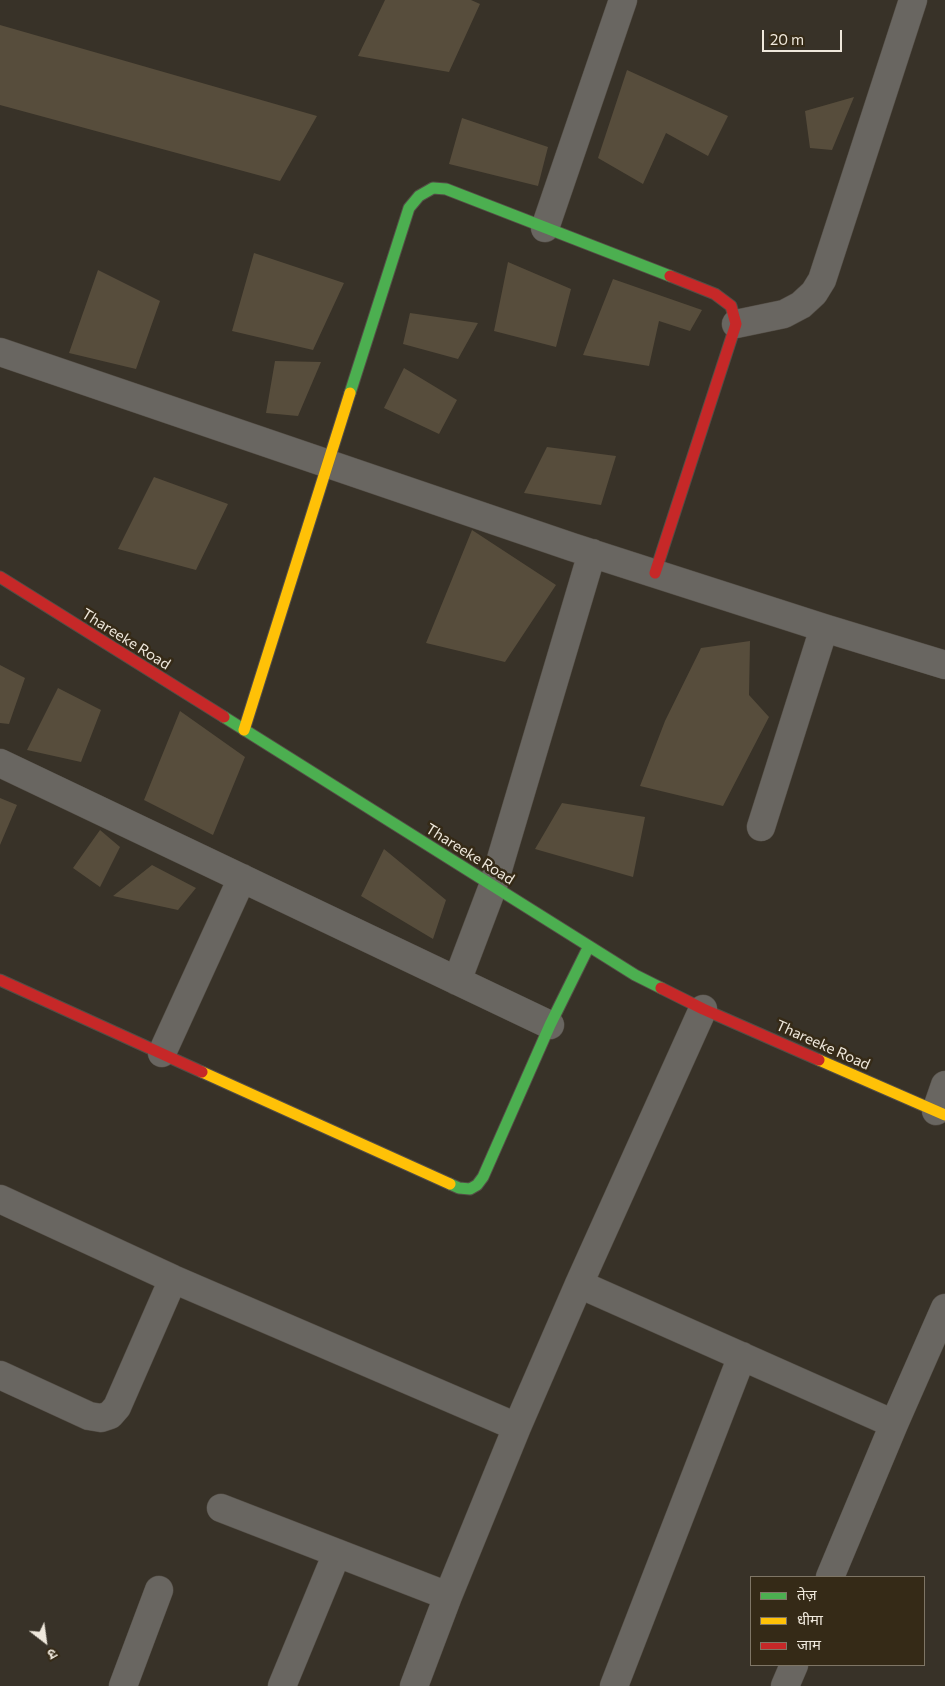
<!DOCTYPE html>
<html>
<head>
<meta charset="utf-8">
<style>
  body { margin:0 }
  #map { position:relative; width:945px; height:1686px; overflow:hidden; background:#383228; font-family:Commissioner,"Noto Sans Devanagari",sans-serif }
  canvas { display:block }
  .legend { position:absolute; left:750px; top:1576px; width:175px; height:90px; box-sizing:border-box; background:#352a17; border:1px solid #7f7666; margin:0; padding:6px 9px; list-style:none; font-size:15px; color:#efe8dc }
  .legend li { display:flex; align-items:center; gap:10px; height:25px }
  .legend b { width:25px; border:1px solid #7f7666 }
  .north { position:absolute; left:20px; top:1616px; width:50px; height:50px; -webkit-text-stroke:4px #352a17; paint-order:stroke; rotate:150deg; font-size:14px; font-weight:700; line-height:20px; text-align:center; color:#efe8dc }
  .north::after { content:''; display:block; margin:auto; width:18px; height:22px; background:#efe8dc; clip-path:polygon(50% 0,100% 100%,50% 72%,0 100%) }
  .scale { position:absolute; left:762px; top:30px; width:80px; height:22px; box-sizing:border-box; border:2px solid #efe8dc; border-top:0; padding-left:6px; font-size:15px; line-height:18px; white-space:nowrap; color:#efe8dc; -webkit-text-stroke:4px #352a17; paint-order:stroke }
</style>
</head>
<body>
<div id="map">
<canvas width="945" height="1686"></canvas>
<ul class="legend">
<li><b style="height:6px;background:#4caf50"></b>तेज़</li>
<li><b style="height:6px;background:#ffc107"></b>धीमा</li>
<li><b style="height:6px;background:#c62828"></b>जाम</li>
</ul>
<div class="north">उ</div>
<div class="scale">20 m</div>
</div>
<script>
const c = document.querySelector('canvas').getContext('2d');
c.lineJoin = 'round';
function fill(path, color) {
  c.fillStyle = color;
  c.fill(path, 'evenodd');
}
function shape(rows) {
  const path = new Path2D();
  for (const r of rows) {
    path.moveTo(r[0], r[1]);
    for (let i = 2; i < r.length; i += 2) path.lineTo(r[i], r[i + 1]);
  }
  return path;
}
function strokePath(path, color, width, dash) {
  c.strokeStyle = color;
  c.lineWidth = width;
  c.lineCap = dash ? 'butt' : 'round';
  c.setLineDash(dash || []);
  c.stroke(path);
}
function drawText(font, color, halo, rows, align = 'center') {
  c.font = font + ' Commissioner,sans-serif';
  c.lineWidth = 5;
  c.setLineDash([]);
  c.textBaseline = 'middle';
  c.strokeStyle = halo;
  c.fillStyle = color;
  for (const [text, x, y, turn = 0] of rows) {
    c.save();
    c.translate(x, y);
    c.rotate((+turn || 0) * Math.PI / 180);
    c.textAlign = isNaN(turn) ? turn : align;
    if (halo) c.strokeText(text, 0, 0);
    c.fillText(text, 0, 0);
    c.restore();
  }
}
const building = shape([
  [385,0,471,0,480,4,449,72,358,56],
  [0,25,317,116,280,181,0,105],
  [627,70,728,116,708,156,666,133,643,184,598,158],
  [854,97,832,150,810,148,805,111],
  [462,118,548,147,538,186,449,164],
  [254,253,344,283,313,350,232,331],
  [508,262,571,289,556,347,494,331],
  [98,270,160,301,136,369,69,353],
  [613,279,702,310,690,331,659,321,649,366,583,355],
  [410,313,478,323,458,359,403,344],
  [275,361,321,362,298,416,266,413],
  [404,368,457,400,439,434,384,408],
  [547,447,616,456,601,505,524,493],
  [154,477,228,504,196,570,118,549],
  [472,530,556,585,505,662,426,643],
  [750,641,749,695,769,717,723,806,640,786,665,721,701,648],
  [0,665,25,678,9,724,0,723],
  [58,688,101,710,81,762,27,750],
  [180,711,245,757,213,835,144,800],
  [0,798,17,805,0,845],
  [562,803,645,817,633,877,535,849],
  [100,830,120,847,100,887,73,868],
  [384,849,446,900,433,939,361,896],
  [152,865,196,888,178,910,113,896]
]);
const street = shape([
  [545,228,623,0],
  [736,324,784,314,801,305,814,293,822,280,913,0],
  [0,352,572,547,824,628,945,665],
  [0,763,550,1025],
  [761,827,824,628],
  [457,981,493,886,592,553],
  [162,1053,242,878],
  [936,1111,945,1085],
  [0,1199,173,1279,517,1427],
  [579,1284,894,1424],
  [0,1375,89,1416,101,1418,110,1415,117,1407,173,1279],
  [221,1508,448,1596],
  [830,1577,894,1424,945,1308],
  [123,1686,159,1590],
  [282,1686,337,1553],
  [414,1686,448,1596,517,1427,579,1284,703,1009],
  [614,1686,742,1356],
  [785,1686,794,1665]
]);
const fast = shape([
  [350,393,409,208,419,196,433,188,446,189,670,276],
  [224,717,635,975,661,988],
  [450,1184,459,1188,470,1189,477,1185,483,1177,550,1025,589,946]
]);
const slow = shape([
  [244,730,350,393],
  [819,1060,945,1115],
  [202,1072,450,1184]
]);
const jam = shape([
  [655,573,736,324,731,306,715,294,670,276],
  [0,577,224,717],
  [0,980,202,1072],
  [661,988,703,1009,819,1060]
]);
const streetNames = [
  ["Thareeke Road",126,639,32],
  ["Thareeke Road",470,854,32],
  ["Thareeke Road",823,1045,24]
];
fill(building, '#574d3c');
strokePath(street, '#544e46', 29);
strokePath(fast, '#544e46', 13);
strokePath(slow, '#544e46', 13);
strokePath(jam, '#544e46', 13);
strokePath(street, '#696661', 28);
strokePath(fast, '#4caf50', 11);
strokePath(slow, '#ffc107', 11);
strokePath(jam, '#c62828', 11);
drawText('15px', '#efe8dc', '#352a17', streetNames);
</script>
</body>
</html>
